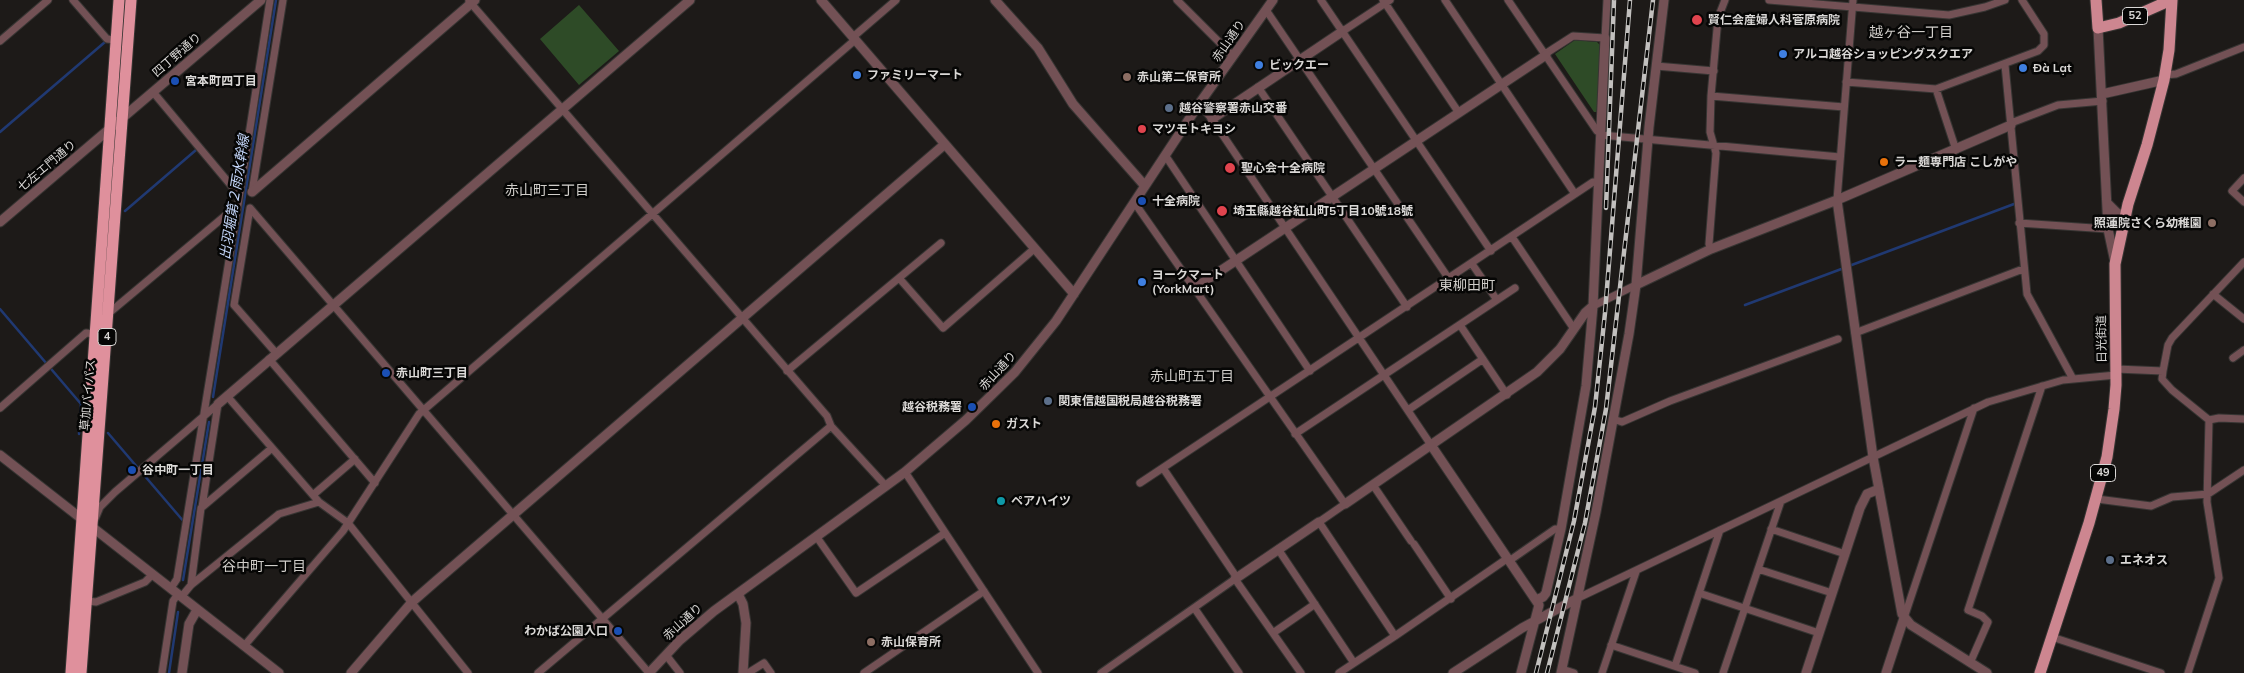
<!DOCTYPE html>
<html>
<head>
<meta charset="utf-8">
<style>
  body { margin:0 }
  canvas { display:block; background:#1d1a18 }
</style>
</head>
<body>
<canvas width="2244" height="673"></canvas>
<script>
const c = document.querySelector('canvas').getContext('2d');
c.lineJoin = 'round';
function fill(path, color) {
  c.fillStyle = color;
  c.fill(path, 'evenodd');
}
function shape(rows) {
  const path = new Path2D();
  for (const r of rows) {
    path.moveTo(r[0], r[1]);
    for (let i = 2; i < r.length; i += 2) path.lineTo(r[i], r[i + 1]);
  }
  return path;
}
function strokePath(path, color, width, dash) {
  c.strokeStyle = color;
  c.lineWidth = width;
  c.lineCap = dash ? 'butt' : 'round';
  c.setLineDash(dash || []);
  c.stroke(path);
}
function drawText(font, color, halo, rows, align = 'center') {
  c.font = font + ' Mulish,"Noto Sans JP",sans-serif';
  c.lineWidth = 5;
  c.setLineDash([]);
  c.textBaseline = 'middle';
  c.strokeStyle = halo;
  c.fillStyle = color;
  for (const [text, x, y, turn = 0] of rows) {
    c.save();
    c.translate(x, y);
    c.rotate((+turn || 0) * Math.PI / 180);
    c.textAlign = isNaN(turn) ? turn : align;
    if (halo) c.strokeText(text, 0, 0);
    c.fillText(text, 0, 0);
    c.restore();
  }
}
const green = shape([
  [579,5,619,51,579,85,540,39],
  [1575,40,1597,42,1600,45,1597,112,1594,112,1555,54]
]);
const stream = shape([
  [0,132,105,42],
  [125,211,196,150],
  [1849,266,2014,204],
  [1745,305,1844,268],
  [0,309,81,404,79,434],
  [213,397,276,0],
  [108,433,185,523],
  [183,580,209,422],
  [169,673,178,612]
]);
const minor = shape([
  [73,0,107,39,116,40],
  [1177,0,1233,56],
  [1321,0,1491,251],
  [1383,0,1459,113],
  [1445,0,1575,194],
  [1508,0,1597,131,1601,131],
  [1769,0,1949,15,1985,7,2005,0],
  [469,1,827,416,831,426,886,486],
  [1266,10,1449,279],
  [1343,31,1390,0],
  [853,37,896,0],
  [0,41,48,0],
  [1545,54,1573,36,1605,38,1607,0],
  [2005,65,2027,294,2073,379],
  [1656,66,1714,71],
  [2165,75,2176,74,2244,47],
  [1846,82,1936,89,2038,51,2044,45,2044,34,2022,0],
  [1258,87,1407,307],
  [1936,89,1956,150],
  [153,92,239,195],
  [1711,96,1844,107],
  [1199,104,1212,119,1431,445],
  [2011,123,2058,105,2103,101],
  [1601,135,1840,157],
  [1165,155,1310,371],
  [2244,178,2232,191,2244,202],
  [252,192,283,0],
  [1837,200,1853,0],
  [1134,202,1345,504,1319,522,1395,636,1339,673],
  [2019,223,2108,229],
  [1512,237,1574,329],
  [1711,249,1709,244,1716,153,1710,132,1711,96,1718,18,1725,0],
  [1472,264,1497,300],
  [899,278,943,328,1034,249],
  [2213,294,2244,319],
  [1593,306,1636,285],
  [109,313,238,205,270,0],
  [1460,325,1507,395],
  [1855,333,2023,269],
  [276,353,234,305,250,208,649,673],
  [2233,358,2244,350],
  [269,359,375,483],
  [2116,369,2163,371],
  [787,371,941,243],
  [227,396,319,502,348,523,468,673],
  [0,408,86,333,96,334],
  [1408,410,1483,359],
  [1613,419,1622,422,1670,401,1838,339],
  [2209,420,2219,418,2244,419],
  [1295,434,1515,288],
  [1163,468,1237,578],
  [905,472,1038,673],
  [1140,483,1593,182,1599,183],
  [1373,485,1411,541],
  [313,495,355,459],
  [2097,499,2151,506,2172,497,2208,494,2244,470],
  [202,507,218,404],
  [95,519,100,507,115,492,218,404],
  [1771,529,1845,554],
  [816,536,856,593,945,533],
  [1414,544,1451,599],
  [1278,549,1354,663],
  [1509,561,1555,529,1561,529],
  [1758,569,1832,593],
  [191,585,201,508,272,448],
  [171,588,177,579,238,205],
  [1699,593,1819,633],
  [182,596,191,585,279,514,319,502],
  [1576,599,1988,402,2063,380,2116,375],
  [87,601,96,602,145,582,153,574],
  [1195,609,1239,673],
  [1904,618,1974,408],
  [1273,633,1315,604],
  [1395,636,1508,558],
  [2052,637,2161,673],
  [1611,645,1695,673],
  [244,646,343,531,419,414,855,40],
  [666,655,680,673],
  [1970,663,1988,622,1982,616,1968,610,2042,386],
  [1675,666,1720,530],
  [1562,669,1574,673],
  [162,673,173,601,178,594],
  [538,673,831,426],
  [748,673,764,663,771,673],
  [864,673,984,591],
  [1101,673,1235,579,1301,673],
  [1602,673,1636,572],
  [1723,673,1781,501],
  [2188,673,2219,578,2207,502,2209,420,2172,390,2162,379,2163,371,2168,345,2172,338,2244,262]
]);
const tertiary = shape([
  [821,0,1074,294],
  [995,0,1038,48,1073,104,1145,186],
  [2098,28,2108,229,2115,262],
  [2102,94,2164,80],
  [1212,119,1343,31],
  [252,192,475,0],
  [1837,200,1873,457,1902,614,1911,625,1987,673],
  [2108,204,2117,213,2125,215],
  [0,222,261,0],
  [1636,285,1711,249,1837,200,2011,125],
  [1193,289,1546,55],
  [218,404,690,0],
  [1431,445,1539,605,1521,673],
  [0,455,279,673],
  [1345,504,1537,372,1560,349,1585,313,1593,306],
  [1235,579,1319,522],
  [738,594,743,604,746,623,743,673],
  [1536,600,1543,597,1546,593,1561,529,1586,386,1593,306,1605,38],
  [182,673,189,624,197,610],
  [351,673,412,602,436,581,945,144],
  [649,673,680,640,714,611,905,472,966,420,1015,372,1056,321,1199,104,1273,0],
  [1453,673,1522,628,1576,599],
  [1561,673,1596,512,1629,334,1636,285,1649,127,1664,0],
  [1806,673,1860,508,1867,494,1879,489],
  [1886,673,1904,618]
]);
const primary = shape([
  [2096,0,2098,28,2119,23,2171,0],
  [2040,673,2089,523,2107,457,2114,409,2116,385,2115,264,2128,204,2147,145,2164,80,2169,50,2172,0]
]);
const trunk = shape([
  [71,673,119,0],
  [81,673,131,0]
]);
const rail = shape([
  [1606,208,1614,0],
  [1536,673,1574,521,1595,407,1605,313,1630,0],
  [1547,673,1585,523,1606,409,1653,0]
]);
const markers = [
  [1697,20,6,"#e0444e"],
  [1783,54,5,"#3f7fe0"],
  [1259,65,5,"#3f7fe0"],
  [2023,68,5,"#3f7fe0"],
  [857,75,5,"#3f7fe0"],
  [1127,77,5,"#8d6e63"],
  [175,81,5,"#1a4fb4"],
  [1169,108,5,"#5c6f8a"],
  [1142,129,5,"#e0444e"],
  [1884,162,5,"#e8710a"],
  [1230,168,6,"#e0444e"],
  [1142,201,5,"#1a4fb4"],
  [1222,211,6,"#e0444e"],
  [2212,223,5,"#8d6e63"],
  [1142,282,5,"#3f7fe0"],
  [386,373,5,"#1a4fb4"],
  [1048,401,5,"#5c6f8a"],
  [972,407,5,"#1a4fb4"],
  [996,424,5,"#e8710a"],
  [132,470,5,"#1a4fb4"],
  [1001,501,5,"#0f9aa8"],
  [2110,560,5,"#5c6f8a"],
  [618,631,5,"#1a4fb4"],
  [871,642,5,"#8d6e63"]
];
const shields = [
  [2135,16,25],
  [107,337,18],
  [2103,473,25]
];
const shieldNames = [
  ["52",2135,16],
  ["4",107,337],
  ["49",2103,473]
];
const poiNames = [
  ["賢仁会産婦人科菅原病院",1708,20],
  ["アルコ越谷ショッピングスクエア",1793,54],
  ["ビックエー",1269,65],
  ["Đà Lạt",2033,68],
  ["ファミリーマート",867,75],
  ["赤山第二保育所",1137,77],
  ["宮本町四丁目",185,81],
  ["越谷警察署赤山交番",1179,108],
  ["マツモトキヨシ",1152,129],
  ["ラー麺専門店 こしがや",1894,162],
  ["聖心会十全病院",1241,168],
  ["十全病院",1152,201],
  ["埼玉縣越谷紅山町5丁目10號18號",1233,211],
  ["照蓮院さくら幼稚園",2202,223,"right"],
  ["ヨークマート",1152,275],
  ["(YorkMart)",1152,289],
  ["赤山町三丁目",396,373],
  ["関東信越国税局越谷税務署",1058,401],
  ["越谷税務署",962,407,"right"],
  ["ガスト",1006,424],
  ["谷中町一丁目",142,470],
  ["ペアハイツ",1011,501],
  ["エネオス",2120,560],
  ["わかば公園入口",608,631,"right"],
  ["赤山保育所",881,642]
];
const streetNames = [
  ["赤山通り",1229,41,-55],
  ["四丁野通り",177,55,-41],
  ["七左エ門通り",47,166,-40],
  ["日光街道",2102,339,-91],
  ["赤山通り",998,371,-47],
  ["草加バイパス",88,395,-85],
  ["赤山通り",683,622,-42]
];
const neighbourhoodNames = [
  ["越ヶ谷一丁目",1911,33],
  ["赤山町三丁目",547,191],
  ["東柳田町",1467,286],
  ["赤山町五丁目",1192,377],
  ["谷中町一丁目",264,567]
];
const waterNames = [
  ["出羽堀第２雨水幹線",235,197,-81]
];
fill(green, '#2e4b27');
strokePath(stream, '#203972', 2.5);
strokePath(minor, '#373533', 9);
strokePath(tertiary, '#373533', 11);
strokePath(primary, '#373533', 13);
strokePath(trunk, '#373533', 13);
strokePath(minor, '#735155', 7);
strokePath(tertiary, '#735155', 9);
strokePath(primary, '#cd8690', 11);
strokePath(trunk, '#df909c', 11);
strokePath(rail, '#c2c0be', 4.5);
strokePath(rail, '#060605', 2.5, [8]);
for (const [x, y, r, color] of markers) {
  const dot = new Path2D();
  dot.arc(x, y, r, 0, 2 * Math.PI);
  c.fillStyle = color;
  c.fill(dot);
  strokePath(dot, '#060605', 2);
}
for (const [x, y, w] of shields) {
  const box = new Path2D();
  box.roundRect(x - w / 2, y - 8.5, w, 17, 4);
  c.fillStyle = '#060605';
  c.fill(box);
  strokePath(box, '#dad8d6', 1);
}
drawText('bold 11px', '#dad8d6', null, shieldNames);
drawText('bold 12px', '#dad8d6', '#060605', poiNames, 'left');
drawText('12px', '#dad8d6', '#060605', streetNames);
drawText('14px', '#d0cdc9', '#060605', neighbourhoodNames);
drawText('italic 14px', '#c3d5f9', '#060605', waterNames);
</script>
</body>
</html>
